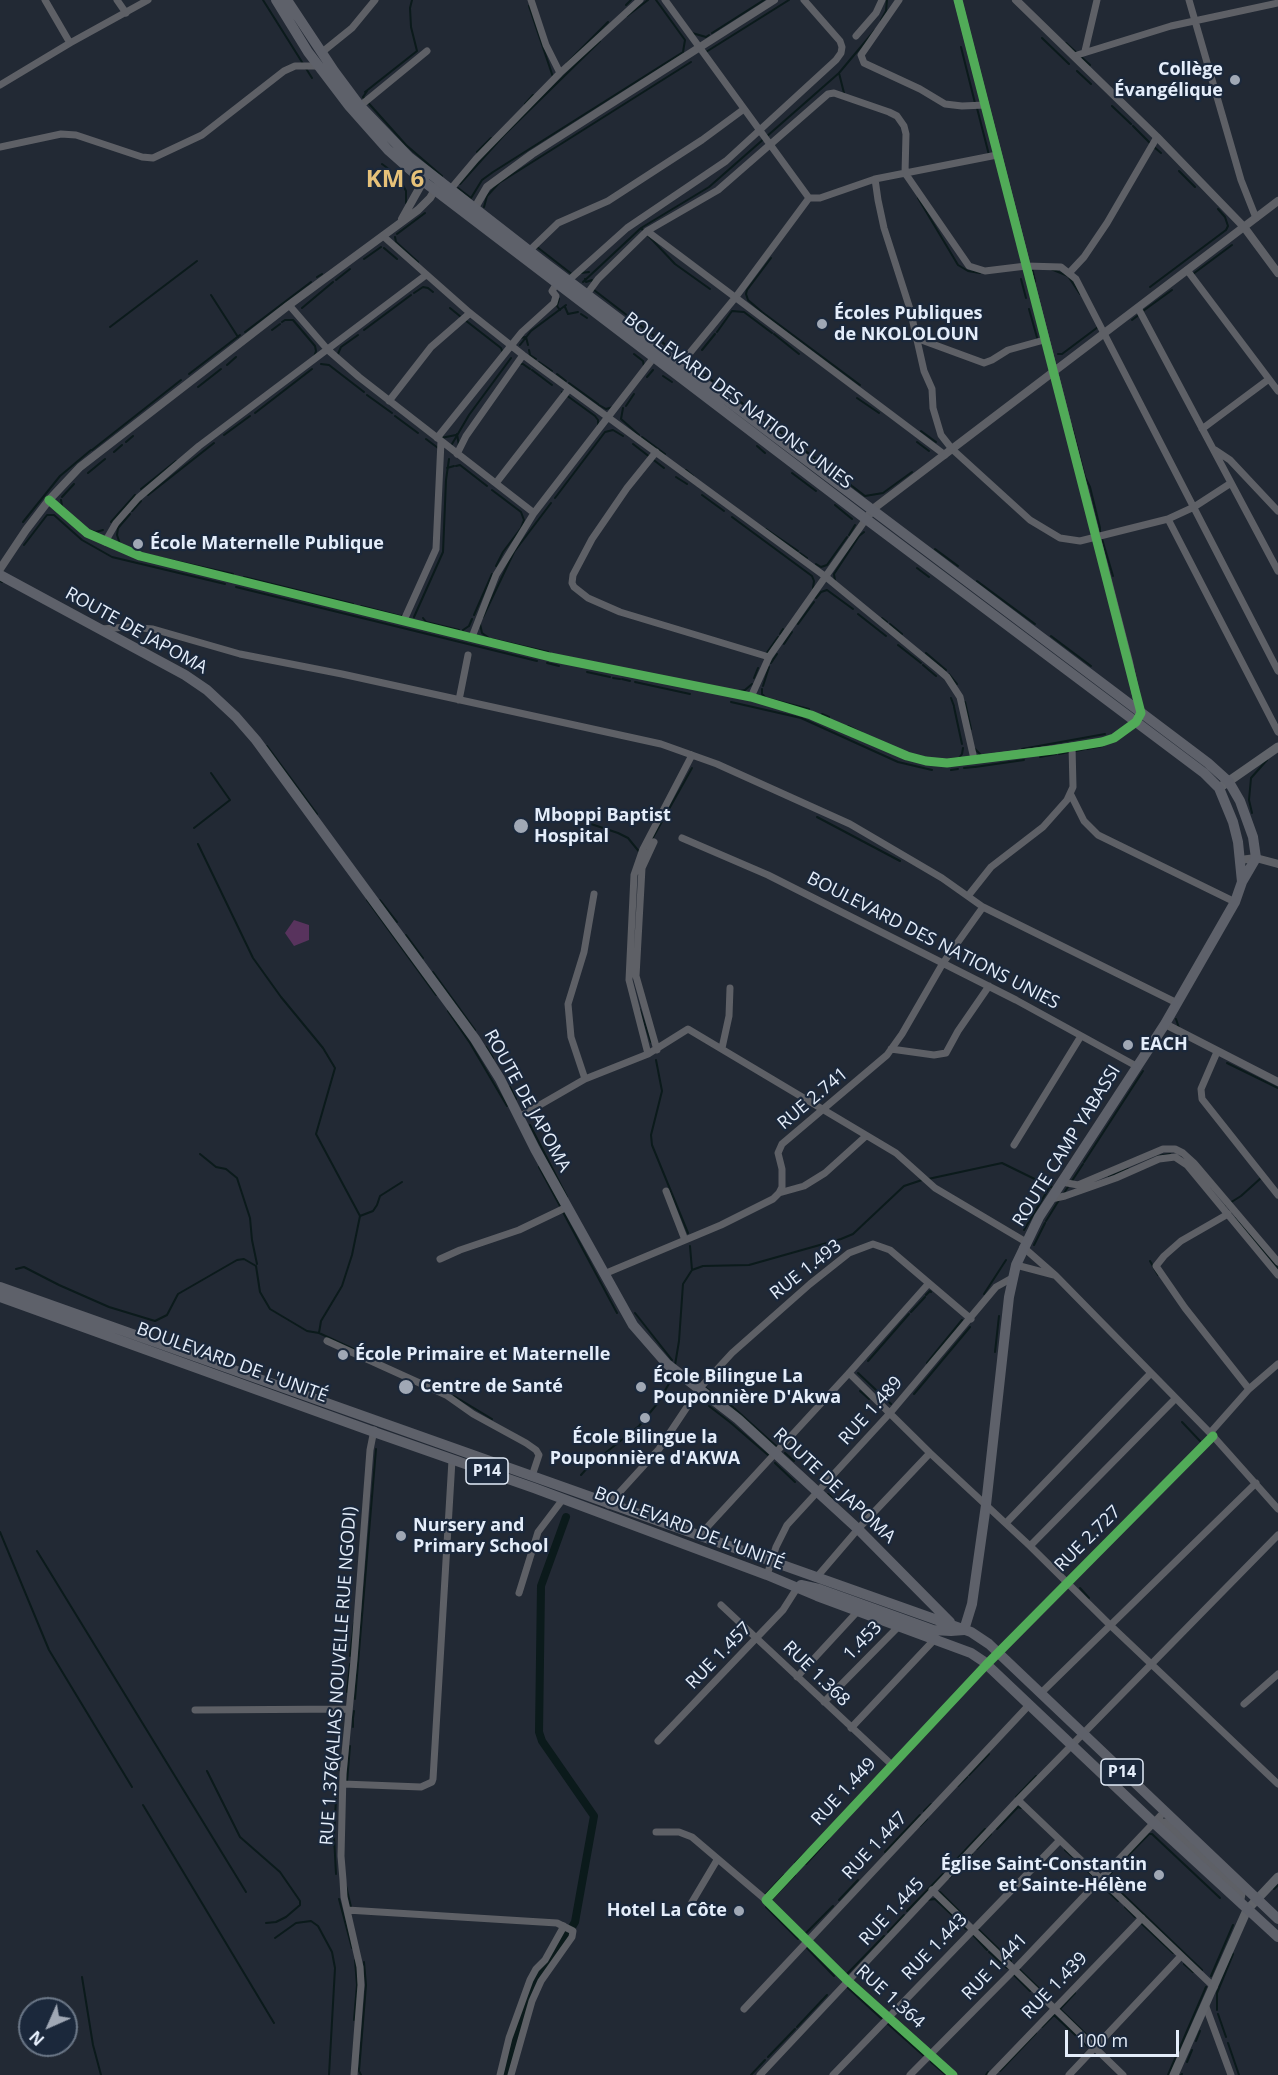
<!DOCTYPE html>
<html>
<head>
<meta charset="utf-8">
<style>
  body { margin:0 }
  #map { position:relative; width:1278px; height:2075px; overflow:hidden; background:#222934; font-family:"Open Sans",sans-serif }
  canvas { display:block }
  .north { position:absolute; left:18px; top:1997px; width:60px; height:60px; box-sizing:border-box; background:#1b283b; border:2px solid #6b7787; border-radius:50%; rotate:225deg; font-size:16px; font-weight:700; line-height:24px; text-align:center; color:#e4edfa }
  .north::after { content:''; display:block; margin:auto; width:21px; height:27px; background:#a0a8b5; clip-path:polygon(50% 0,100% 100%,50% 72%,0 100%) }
  .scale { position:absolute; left:1065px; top:2030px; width:114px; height:27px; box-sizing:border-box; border:3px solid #e4edfa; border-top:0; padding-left:8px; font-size:18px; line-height:21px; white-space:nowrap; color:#e4edfa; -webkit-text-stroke:4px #1b283b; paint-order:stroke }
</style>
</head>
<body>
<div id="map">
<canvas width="1278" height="2075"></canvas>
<div class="north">N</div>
<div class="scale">100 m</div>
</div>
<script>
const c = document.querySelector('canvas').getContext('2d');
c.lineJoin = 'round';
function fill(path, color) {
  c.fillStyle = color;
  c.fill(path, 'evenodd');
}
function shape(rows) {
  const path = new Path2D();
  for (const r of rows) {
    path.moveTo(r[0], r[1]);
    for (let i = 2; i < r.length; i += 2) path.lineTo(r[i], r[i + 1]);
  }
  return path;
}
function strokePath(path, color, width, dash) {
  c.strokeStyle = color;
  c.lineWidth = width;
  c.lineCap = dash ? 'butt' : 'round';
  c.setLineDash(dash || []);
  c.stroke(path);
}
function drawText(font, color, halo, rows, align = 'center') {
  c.font = font + ' "Open Sans",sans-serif';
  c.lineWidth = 4.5;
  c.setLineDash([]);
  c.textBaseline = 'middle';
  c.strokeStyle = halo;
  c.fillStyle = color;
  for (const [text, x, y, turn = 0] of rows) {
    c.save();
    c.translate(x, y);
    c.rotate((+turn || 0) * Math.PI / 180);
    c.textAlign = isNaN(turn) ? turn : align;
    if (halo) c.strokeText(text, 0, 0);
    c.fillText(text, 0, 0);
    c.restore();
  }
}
const green = shape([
  [294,920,309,925,309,940,294,946,285,933]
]);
const stream = shape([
  [263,0,312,78],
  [626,5,631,0],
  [529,6,553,77],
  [627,16,648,0],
  [881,20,886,11,887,0],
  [692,33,706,37,709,35],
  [712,33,764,0],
  [1042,38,1069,64],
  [1066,43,1090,65],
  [961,47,975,103],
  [706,52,789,0],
  [567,63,608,22],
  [1077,71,1091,84],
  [839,73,844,93],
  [367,91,363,97,372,107,406,145,442,176],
  [365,92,417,51,411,27,410,8,412,0],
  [525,104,533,95],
  [1112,106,1131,124],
  [977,108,989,155],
  [1133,126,1150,143],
  [1154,147,1161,153],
  [477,152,491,138],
  [382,164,390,170],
  [1179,171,1195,187],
  [401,181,406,191,406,203],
  [460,184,504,135,600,41],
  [458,188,471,198,482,180,493,172,683,52,685,40,656,0],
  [918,198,958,265,968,271,980,273],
  [484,207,487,196,499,183,691,62],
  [641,228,675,264,710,289],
  [397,234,425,213],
  [395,237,396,242,418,262],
  [537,247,573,275],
  [384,248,397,259],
  [771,258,747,290,746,294,748,300,762,312,860,385],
  [364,259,381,247],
  [1032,268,1035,281],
  [1051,269,1068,276,1080,294],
  [581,273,589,272],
  [1193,274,1232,245],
  [317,277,322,274],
  [585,279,586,282,592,280,593,283],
  [1021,279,1026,298],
  [336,280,350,269],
  [583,282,641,228,709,187,839,73,875,30],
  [1150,287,1226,230,1228,226,1225,217,1218,209],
  [594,290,675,352],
  [414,293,423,287,428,288,433,292],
  [211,295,238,337],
  [559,299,557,306,560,310],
  [565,307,568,314,578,312],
  [302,308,333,282],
  [450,308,461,317],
  [1029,309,1038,341],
  [1143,311,1172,290],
  [581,314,587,318],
  [465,320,501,348,503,353],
  [1132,320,1140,314],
  [282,322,285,320,293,320,315,346,316,351,314,357],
  [110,327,197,261],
  [272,330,280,324],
  [364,330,411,295],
  [245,332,311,282],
  [717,332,732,311,744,312,772,333],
  [774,334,799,354],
  [519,338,526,337,528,345],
  [520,345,531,331,566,305],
  [529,350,530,355,536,359],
  [702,350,715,334],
  [634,354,643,361,644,366],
  [1058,354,1062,354,1098,327],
  [337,356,341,347,358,335],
  [539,362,552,371],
  [321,364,329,365,364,392],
  [519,364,523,364,530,369],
  [227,365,236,357],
  [693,366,828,468],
  [532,370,552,385],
  [189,374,240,335],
  [557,374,566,381],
  [663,376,672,382],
  [647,377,653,370],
  [569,383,598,404],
  [198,387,221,369],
  [562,392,595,416,598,420,598,425],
  [367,395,392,413],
  [857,398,879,413],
  [599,405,606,409,613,407],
  [626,406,634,394],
  [623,408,621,419,639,435],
  [255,413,312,369],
  [395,416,418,433],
  [1072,427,1085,477,1090,487,1100,528,1100,534],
  [921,431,936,442],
  [457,434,459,446],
  [224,435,250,416],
  [642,437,665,454],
  [441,438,456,435],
  [426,439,438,448],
  [126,442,133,436],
  [917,442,929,451],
  [452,444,469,415,511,358],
  [633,444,664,468],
  [757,446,765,453],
  [92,450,181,380],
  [114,452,122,445],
  [456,466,460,465,487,486],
  [447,468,454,466],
  [830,469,837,475],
  [686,470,693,476],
  [88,473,105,459],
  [792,473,816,491],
  [839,476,851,485],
  [676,477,687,484],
  [852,486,865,496,883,493,912,472],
  [141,489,176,461],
  [492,490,521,512,524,520,521,528,503,552,496,566],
  [148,495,214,443],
  [702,495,724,511],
  [62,497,74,484],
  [555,498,605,432,613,430,623,436],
  [61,500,62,506,66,511],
  [835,505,852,519],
  [132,511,141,501],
  [732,517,812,576,814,581,813,588],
  [23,522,60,476,91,450],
  [111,522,135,495],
  [766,529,798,551],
  [89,530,96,532,103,530],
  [849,535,855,525],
  [1102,539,1113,576],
  [120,544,117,535,118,528,130,514],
  [24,545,47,515,54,515,82,540,112,557,225,584],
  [935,549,958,566],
  [800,553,807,558],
  [153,556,233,574],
  [816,564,821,567,827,565,847,537],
  [917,568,929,577],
  [244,577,353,604],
  [0,581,2,582],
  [835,581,834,574,859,536,864,532],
  [977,581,1035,624],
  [236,587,537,661],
  [816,598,821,592,827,590,853,609],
  [361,606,400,616,405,615],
  [858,614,886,636],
  [474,615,492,574],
  [414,617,443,552,446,480,449,459],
  [483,617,514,552,551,503],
  [423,618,426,622,459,630],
  [882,618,887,622],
  [480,624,482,633,489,638],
  [798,624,814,602],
  [890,624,902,634],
  [463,630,469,626,472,619],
  [780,634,783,629],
  [1051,636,1091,666],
  [492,639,548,652],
  [784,644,792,632],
  [898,645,921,663],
  [926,653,946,670],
  [766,654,778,637],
  [547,663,559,666],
  [771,663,777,654],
  [923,665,936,676],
  [587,672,610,677],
  [949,674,957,684],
  [613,678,620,679],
  [754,678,758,668],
  [622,679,630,681],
  [635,682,690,694],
  [763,686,769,667],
  [762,689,762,694,766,698,809,709],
  [739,691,745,690,752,684],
  [951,698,954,706],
  [731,702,801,718,898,762,932,770],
  [965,702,971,729],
  [954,707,962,744],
  [822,714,829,717],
  [848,726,862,733],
  [267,746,317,814],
  [975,749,981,755],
  [1022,749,1105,734],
  [1087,749,1103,746],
  [1076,751,1085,749],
  [1059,754,1069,752],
  [1040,757,1056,754],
  [950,759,959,758,962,754,963,748],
  [975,767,1024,760],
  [964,768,974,767],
  [951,770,958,769],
  [1252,813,1249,800,1251,778,1267,760],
  [817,817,900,861],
  [585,822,618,833,628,838,641,854],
  [194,828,230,800,211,773],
  [651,841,692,768],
  [198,844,253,958,281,997,323,1048,335,1068,316,1134,360,1216,352,1255,342,1286,321,1321,319,1333],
  [367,900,436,995],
  [380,900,397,922],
  [406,935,423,958],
  [433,972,475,1030],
  [640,1010,651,1042],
  [448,1011,470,1043,507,1106],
  [1176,1019,1179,1028],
  [486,1047,493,1058],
  [656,1060,662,1091,651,1135,652,1145,688,1233],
  [1227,1063,1278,1088],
  [510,1087,516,1099],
  [530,1125,567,1197],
  [200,1154,216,1167,226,1169,237,1178,250,1218,252,1240,257,1264],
  [1158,1156,1170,1154],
  [1084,1162,1143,1071],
  [539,1167,560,1206],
  [1109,1177,1128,1169],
  [928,1179,1002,1163,1053,1188],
  [1064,1193,1083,1164],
  [1225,1206,1241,1196,1261,1178],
  [563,1212,617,1313],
  [360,1216,373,1211,377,1205,380,1196,402,1182],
  [1235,1218,1278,1268],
  [1046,1221,1059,1200],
  [1024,1230,1052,1183],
  [1034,1245,1045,1223],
  [690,1246,692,1270],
  [1150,1261,1158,1275],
  [16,1269,24,1267,59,1285,109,1307,155,1321,167,1315,178,1294,237,1260,244,1259,256,1266,260,1292,270,1309,307,1331,319,1333,375,1359],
  [984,1294,1006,1260],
  [926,1295,930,1291,931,1292],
  [911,1312,925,1297],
  [635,1313,672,1360],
  [995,1352,999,1316],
  [868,1361,909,1314],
  [927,1363,962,1320],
  [675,1365,679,1341,683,1284,692,1270,703,1266,749,1265,841,1239,853,1234,904,1186,922,1180],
  [858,1373,891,1404],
  [706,1388,733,1407],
  [860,1391,869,1399],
  [914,1394,970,1327],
  [454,1396,492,1419],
  [709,1406,731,1423,768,1455],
  [734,1408,776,1446],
  [1182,1422,1200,1441],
  [785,1453,794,1461],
  [775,1463,795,1482],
  [581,1475,589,1466,639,1426,657,1404,670,1382],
  [828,1494,833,1499],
  [0,1532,49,1650,132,1787],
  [37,1551,246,1892],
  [1080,1588,1089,1598],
  [350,1656,354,1623],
  [347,1692,350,1664],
  [355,1699,376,1449],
  [353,1718,354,1711],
  [353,1727,353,1719],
  [339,1770,340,1761],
  [207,1771,240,1837,280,1872,300,1901,300,1905,286,1917,276,1922,266,1923],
  [969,1775,989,1754],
  [347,1782,350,1746],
  [958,1786,967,1777],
  [1016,1797,1036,1776],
  [143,1805,274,2023],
  [924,1811,931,1804],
  [920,1826,927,1819],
  [997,1829,1018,1807,1021,1808],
  [977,1849,991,1834],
  [1065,1850,1094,1877],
  [885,1852,920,1815],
  [956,1860,985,1829],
  [795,1863,807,1851],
  [806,1864,828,1840],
  [336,1874,334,1836,336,1799],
  [949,1878,972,1854],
  [1106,1878,1149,1834,1152,1834,1220,1898],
  [1107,1879,1202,1970],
  [346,1886,351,1907],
  [1102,1886,1118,1901],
  [1274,1889,1278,1885],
  [940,1892,966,1918],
  [764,1896,784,1875],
  [339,1899,352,1948],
  [771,1900,795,1875],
  [839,1900,858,1880],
  [928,1900,935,1899,952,1915],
  [766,1907,798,1939],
  [1125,1907,1135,1917],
  [907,1911,943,1874],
  [960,1923,966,1929],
  [1141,1923,1173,1953],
  [978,1929,1011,1961],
  [888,1932,904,1915],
  [805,1934,833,1906],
  [974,1936,987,1950],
  [275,1938,296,1923,311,1921,318,1926,332,1952,335,1968,329,2075],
  [806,1947,834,1976],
  [989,1952,1007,1968],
  [1184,1964,1193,1972],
  [1019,1969,1049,1998],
  [845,1974,846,1975,884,1936],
  [1014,1975,1030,1991],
  [1211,1976,1233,1925],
  [82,1977,93,2045,101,2075],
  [847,1987,883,2020],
  [1075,1993,1060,2009,1094,2042],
  [1217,2010,1217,1993,1233,1954],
  [1218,2014,1226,2037],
  [354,2020,357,1985,355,1960],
  [888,2024,924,2056],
  [797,2027,827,1995],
  [1042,2027,1054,2015,1088,2047],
  [1196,2041,1200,2031],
  [1228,2043,1239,2075],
  [768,2057,795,2029],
  [931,2062,946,2075],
  [1187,2062,1192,2050],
  [1000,2071,1036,2033],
  [361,2075,359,2071,366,1985,364,1962],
  [751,2075,765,2060],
  [986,2075,988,2072],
  [1168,2075,1206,1987],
  [1181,2075,1182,2074]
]);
const canal = shape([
  [504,2075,533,1982,557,1952,575,1922,594,1816,542,1741,539,1732,541,1586,566,1517]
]);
const minor = shape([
  [45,0,70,43],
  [117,0,126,13],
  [531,0,546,45,560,73],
  [665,0,809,198],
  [899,0,861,55,864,63,920,89,945,104,962,106,985,105],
  [1189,0,1241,180,1256,218],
  [856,36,876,13,882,0],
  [1085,51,1097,0],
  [321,53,352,28,375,0],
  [1074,56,1171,26,1278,3],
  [0,85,70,43,148,0],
  [360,106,427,51],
  [0,147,61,134,76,135,142,157,153,158,202,135,284,71,295,66,318,66],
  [875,179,878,200,884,228,910,309,924,371,932,389,933,408,941,435,952,449,1030,520,1060,538,1080,541,1168,519,1194,507,1231,483],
  [449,191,476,159,560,73,640,0],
  [647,231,945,455],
  [383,236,470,313,523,355,826,577,939,670,947,677,960,697,974,759],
  [530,250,558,223,608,201,702,140,744,109],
  [1187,270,1278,391],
  [1070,272,1084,257,1107,223,1157,137],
  [569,280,627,228,726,161,836,60,841,53,842,47,840,41,804,0],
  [587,294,598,279,647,231,718,190,828,94,834,93,889,112,897,116,904,126,906,134,905,173,969,266,985,271,1026,266,1061,267,1076,279,1278,671],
  [289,305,328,350,359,377,534,513],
  [1138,308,1278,571],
  [916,338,984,363,992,360,1008,350,1044,340],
  [679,366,735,298,809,198,820,198,875,179,997,155],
  [389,401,431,347,470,313],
  [1202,429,1269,379],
  [437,438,522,332,554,303,556,296,552,291,557,283],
  [1215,450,1230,460,1278,511],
  [656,452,627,488,592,539,573,575,572,583,574,587,588,598,620,612,769,657],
  [457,454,466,436,523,355],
  [496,483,569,389],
  [49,500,87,533,140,556,550,657,751,697,811,715,907,756,926,761,947,763,1102,742,1114,738,1136,722],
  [1168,519,1278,732],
  [105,542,116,523,138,498,199,446,426,275],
  [404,620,436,549,441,441],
  [102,629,127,627,153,629,240,654,342,674,661,744,717,764,850,824,942,878,983,907,1177,1003],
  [472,637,496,575,534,513,655,356],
  [751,697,769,657,866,519],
  [459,700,468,655],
  [1071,795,1084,821,1098,835,1235,902],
  [682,838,768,875,1016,1000,1138,1067],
  [654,842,642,868,636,976,657,1050],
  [968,896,991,867,1043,827,1067,800,1073,787,1072,746],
  [722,1048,729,1016,730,988],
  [891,1049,934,1055,946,1053,958,1031,989,986],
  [1217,1052,1201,1089,1202,1099,1278,1195],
  [648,1054,629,980,634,875,643,849,692,755],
  [585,1079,648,1054,688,1029,896,1153,935,1188,1026,1242],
  [519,1117,585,1079,571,1037,568,1004,584,952,594,894],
  [1014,1145,1081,1036],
  [1062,1182,1078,1185,1163,1149,1175,1149,1183,1153,1194,1163,1278,1262],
  [666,1191,685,1240],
  [779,1193,804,1186,825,1173,866,1136],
  [1051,1199,1065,1196,1116,1178,1159,1159,1175,1157,1187,1165,1278,1275],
  [1228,1214,1181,1241,1164,1256,1156,1266,1185,1308,1249,1389],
  [1023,1247,1056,1276,1213,1436,1278,1509],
  [440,1259,460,1250,519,1230,567,1207],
  [1016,1265,1054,1275],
  [604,1274,721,1225,773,1199,779,1193,782,1187,782,1169,778,1153,782,1144,887,1055,902,1034,943,963,983,907],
  [327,1341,446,1395,473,1414,526,1443,536,1450,539,1455,532,1476],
  [849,1373,930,1453,1030,1546,1110,1625,1278,1784],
  [1210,1433,1249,1389,1278,1364],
  [608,1505,659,1449,699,1389,732,1353,810,1284,849,1253,873,1244,890,1250,971,1319],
  [1006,1523,1150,1374],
  [699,1536,849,1373,929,1283],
  [1030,1546,1175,1399],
  [767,1575,776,1547,787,1525,890,1413,996,1287,1012,1278],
  [816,1578,858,1529,930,1453],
  [519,1593,538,1532,563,1499],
  [721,1605,892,1765],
  [797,1677,857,1612],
  [1041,1693,1256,1483],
  [824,1702,898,1627],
  [1244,1704,1278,1674],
  [195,1710,349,1709],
  [851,1728,934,1640],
  [658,1741,783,1610,797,1588],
  [343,1784,421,1787,432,1782,433,1779,452,1460],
  [1018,1800,1214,1987],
  [1162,1822,1165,1822,1242,1894,1241,1899,1237,1898,1161,1826,1162,1822],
  [656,1832,679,1832,692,1837,766,1900],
  [932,1890,1123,2075],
  [692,1902,717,1860],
  [347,1910,557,1923,573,1931,572,1937,541,1981,532,2001,511,2075],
  [1206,2007,1231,2075],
  [744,2009,1030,1704],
  [354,2075,361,1985,360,1967,344,1897,343,1880,341,1856,343,1774,354,1660,370,1450,374,1430],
  [500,2075,509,2038,530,1980,536,1969,545,1960,564,1926],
  [760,2075,1018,1800,1278,1535],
  [833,2075,1060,1840],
  [910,2075,1015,1969,1164,1812],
  [953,2075,848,1981,766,1900,986,1665,1213,1436],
  [991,2075,1142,1918],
  [1069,2075,1181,1956]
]);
const tertiary = shape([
  [958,0,1129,662,1140,714],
  [1016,0,1157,137,1244,227,1278,273],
  [473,211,487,187,532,154,774,0],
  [402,219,425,178],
  [869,515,873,509,1278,201],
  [0,569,26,530,49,500,80,467,289,305,418,210,430,198,438,185],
  [1240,860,1256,858,1278,864],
  [1165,1024,1278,1082]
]);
const secondary = shape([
  [1219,788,1278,747],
  [1174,2075,1247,1910,1278,1877]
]);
const primary = shape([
  [276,0,308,52,349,106,388,150,423,181,866,519,1204,773,1219,788,1233,822,1238,842,1242,882],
  [287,0,334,71,360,106,409,157,541,260,1208,763,1229,782,1240,801,1253,837,1256,858,1242,882,1235,902,1165,1024,1039,1217,1016,1265,1009,1297,986,1505,972,1604,964,1630],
  [0,575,185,675,207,690,236,717,256,740,475,1039,500,1079,535,1149,633,1325,667,1364,738,1419,858,1529,950,1622],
  [0,1287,971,1632,989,1644,1278,1919],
  [0,1297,374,1432,534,1488,767,1575,817,1596,971,1653,983,1661,1154,1823,1278,1937],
  [801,1585,819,1589,933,1630,951,1631,964,1630]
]);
const cycleway = shape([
  [49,500,87,533,140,556,550,657,751,697,811,715,907,756,926,761,947,763,1053,750,1102,742,1114,738,1136,722,1141,713,958,0],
  [953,2075,848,1981,766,1900,986,1665,1213,1436]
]);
const markers = [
  [1235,80,6,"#a0a8b5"],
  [822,324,6,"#a0a8b5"],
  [138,544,6,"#a0a8b5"],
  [521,826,8,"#a0a8b5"],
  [1128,1045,6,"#a0a8b5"],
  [343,1355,6,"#a0a8b5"],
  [406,1387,8,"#a0a8b5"],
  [641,1387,6,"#a0a8b5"],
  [645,1418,6,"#a0a8b5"],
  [401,1536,6,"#a0a8b5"],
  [1159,1875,6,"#a0a8b5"],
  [739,1911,6,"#a0a8b5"]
];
const shields = [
  [487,1471,42],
  [1122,1772,42]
];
const shieldNames = [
  ["P14",487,1471],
  ["P14",1122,1772]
];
const poiNames = [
  ["Collège",1223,70,"right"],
  ["Évangélique",1223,91,"right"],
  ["Écoles Publiques",834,314],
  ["de NKOLOLOUN",834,335],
  ["École Maternelle Publique",150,544],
  ["Mboppi Baptist",534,816],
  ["Hospital",534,837],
  ["EACH",1140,1045],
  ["École Primaire et Maternelle",355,1355],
  ["École Bilingue La",653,1377],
  ["Pouponnière D'Akwa",653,1398],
  ["Centre de Santé",420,1387],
  ["École Bilingue la",645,1438,"center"],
  ["Pouponnière d'AKWA",645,1459,"center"],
  ["Nursery and",413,1526],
  ["Primary School",413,1547],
  ["Église Saint-Constantin",1147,1865,"right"],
  ["et Sainte-Hélène",1147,1886,"right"],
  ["Hotel La Côte",727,1911,"right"]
];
const streetNames = [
  ["BOULEVARD DES NATIONS UNIES",738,401,37],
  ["ROUTE DE JAPOMA",136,631,29],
  ["BOULEVARD DES NATIONS UNIES",933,941,27],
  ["RUE 2.741",813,1099,-40],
  ["ROUTE DE JAPOMA",527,1101,61],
  ["ROUTE CAMP YABASSI",1067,1146,-58],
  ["RUE 1.493",806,1270,-38],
  ["BOULEVARD DE L'UNITÉ",232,1363,20],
  ["RUE 1.489",871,1411,-48],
  ["ROUTE DE JAPOMA",834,1486,43],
  ["BOULEVARD DE L'UNITÉ",689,1529,21],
  ["RUE 2.727",1088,1539,-45],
  ["1.453",863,1641,-46],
  ["RUE 1.457",719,1656,-46],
  ["RUE 1.368",816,1674,44],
  ["RUE 1.376(ALIAS NOUVELLE RUE NGODI)",339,1676,-86],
  ["RUE 1.449",844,1792,-47],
  ["RUE 1.447",875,1846,-47],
  ["RUE 1.445",892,1912,-47],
  ["RUE 1.443",935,1947,-46],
  ["RUE 1.441",995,1967,-46],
  ["RUE 1.439",1055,1986,-46],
  ["RUE 1.364",890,1997,42]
];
const districtNames = [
  ["KM 6",395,180]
];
fill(green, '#58335d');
strokePath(stream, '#0b1a1b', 2);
strokePath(canal, '#0b1a1b', 8);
strokePath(minor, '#5e6066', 7);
strokePath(tertiary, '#5e6066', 8);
strokePath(secondary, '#61646a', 9);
strokePath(primary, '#5e616a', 10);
strokePath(cycleway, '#51ab58', 9);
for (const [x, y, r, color] of markers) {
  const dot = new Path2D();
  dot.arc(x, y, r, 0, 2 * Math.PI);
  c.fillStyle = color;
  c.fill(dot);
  strokePath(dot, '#1b283b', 2);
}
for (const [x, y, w] of shields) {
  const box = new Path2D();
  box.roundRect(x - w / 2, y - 13, w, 26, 4.5);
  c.fillStyle = '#1b283b';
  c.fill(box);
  strokePath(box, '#e4edfa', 1.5);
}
drawText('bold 16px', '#e4edfa', null, shieldNames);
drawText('bold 18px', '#e4edfa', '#1b283b', poiNames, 'left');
drawText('18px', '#e4edfa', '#1b283b', streetNames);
drawText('bold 24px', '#e6c179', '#1b283b', districtNames);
</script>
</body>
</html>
